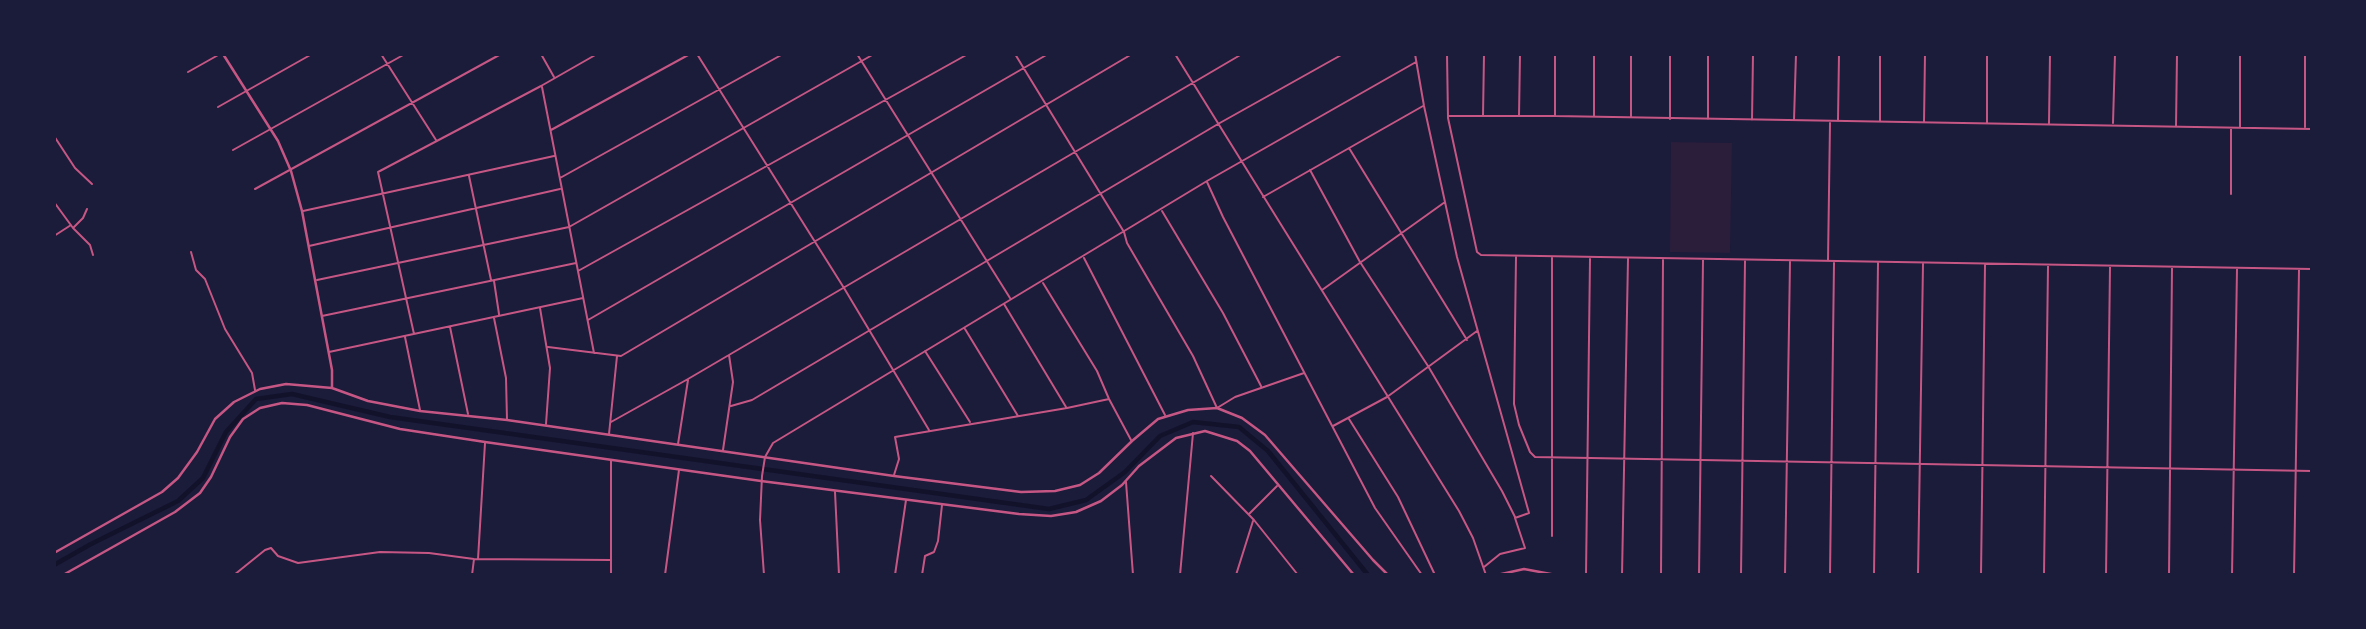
<!DOCTYPE html>
<html>
<head>
<meta charset="utf-8">
<style>
  body { margin:0 }
  #map { position:relative; width:2366px; height:629px; overflow:hidden; background:#1b1b3a; font-family:"Open Sans",sans-serif }
  canvas { display:block }
  .frame { position:absolute; inset:0; border:56px solid #1b1b3a; pointer-events:none }
</style>
</head>
<body>
<div id="map">
<canvas width="2366" height="629"></canvas>
<div class="frame"></div>
</div>
<script>
const c = document.querySelector('canvas').getContext('2d');
c.lineJoin = 'round';
function fill(path, color) {
  c.fillStyle = color;
  c.fill(path, 'evenodd');
}
function shape(rows) {
  const path = new Path2D();
  for (const r of rows) {
    path.moveTo(r[0], r[1]);
    for (let i = 2; i < r.length; i += 2) path.lineTo(r[i], r[i + 1]);
  }
  return path;
}
function strokePath(path, color, width, dash) {
  c.strokeStyle = color;
  c.lineWidth = width;
  c.lineCap = dash ? 'butt' : 'round';
  c.setLineDash(dash || []);
  c.stroke(path);
}
const green = shape([
  [1671,142,1732,143,1730,253,1670,252]
]);
const canal = shape([
  [54,565,91,544,178,501,203,478,226,432,256,399,292,394,390,417,1049,509,1086,500,1125,472,1160,436,1193,422,1239,427,1268,451,1368,575]
]);
const minor = shape([
  [381,54,436,140],
  [541,54,554,77],
  [697,54,844,288,929,430],
  [857,54,1010,298],
  [1015,54,1124,232,1127,243,1193,356,1217,408,1235,397,1304,373],
  [1175,54,1459,511,1473,538,1486,575],
  [1415,54,1424,106,1457,257,1529,513,1515,518,1525,548,1500,554,1484,567],
  [1447,54,1448,118,1477,252,1481,255,2312,269],
  [1594,54,1594,116],
  [1708,54,1708,119],
  [2305,54,2305,127],
  [188,72,220,54],
  [542,87,594,353],
  [218,107,312,54],
  [54,113,54,114],
  [1449,116,1555,116,2312,129],
  [1483,116,1484,54],
  [1519,116,1520,54],
  [1555,116,1555,54],
  [1631,116,1631,54],
  [1670,119,1670,54],
  [1752,120,1753,54],
  [1794,120,1796,54],
  [1838,120,1839,54],
  [1880,120,1880,54],
  [1924,122,1925,54],
  [1987,123,1987,54],
  [2049,123,2050,54],
  [2113,123,2115,54],
  [2176,126,2177,54],
  [2240,127,2240,54],
  [2231,128,2231,194],
  [551,130,690,54],
  [54,136,75,168,92,184],
  [1349,148,1467,340],
  [233,150,405,54],
  [1310,170,1360,262,1428,366,1502,491,1515,517],
  [469,176,491,280],
  [560,178,783,54],
  [1207,182,1223,217,1375,508,1422,575],
  [255,189,501,54],
  [1263,197,1423,106],
  [54,202,73,228,90,245,93,255],
  [303,211,554,156],
  [1162,211,1223,313,1261,386],
  [73,228,83,218,87,209],
  [54,236,71,225],
  [309,246,560,189],
  [191,252,196,270,205,279,225,329,252,373,255,390],
  [1516,257,1514,404,1519,425,1530,452,1535,457,2312,471],
  [1084,258,1165,415],
  [1552,258,1552,536],
  [1828,260,1830,123],
  [578,271,968,54],
  [317,280,569,227,874,54],
  [494,281,499,314],
  [1043,283,1097,371,1109,399,1131,440],
  [1322,290,1445,202],
  [1004,304,1066,407],
  [540,308,550,368,546,424],
  [322,316,576,263],
  [494,318,506,378,507,420],
  [588,320,1048,54],
  [450,327,468,414],
  [965,329,1018,416],
  [414,334,378,172,541,86,597,54],
  [405,337,420,410],
  [548,347,621,356,1132,54],
  [925,351,970,422],
  [329,352,583,298],
  [731,406,752,400,1218,124,1343,54],
  [1349,419,1398,497,1435,575],
  [611,422,688,379,1242,54],
  [1333,426,1387,397,1477,331],
  [609,434,617,356],
  [678,444,688,380],
  [723,450,733,382,729,355],
  [894,475,899,459,895,437,1067,408,1109,399],
  [1211,476,1254,520,1298,575],
  [1126,482,1133,575],
  [835,492,839,575],
  [1249,514,1277,486],
  [478,559,485,443],
  [234,575,265,550,271,548,278,556,298,563,380,552,429,553,474,559,611,560],
  [472,575,474,559],
  [611,575,611,460],
  [665,575,679,470],
  [764,575,760,520,762,476,765,457,773,443,1207,181,1416,62],
  [895,575,906,500],
  [922,575,925,556,934,552,938,541,942,505],
  [1180,575,1193,433],
  [1236,575,1253,521],
  [1586,575,1590,259],
  [1622,575,1628,259],
  [1661,575,1663,260],
  [1699,575,1703,260],
  [1741,575,1745,261],
  [1785,575,1790,262],
  [1830,575,1834,263],
  [1874,575,1878,263],
  [1918,575,1923,264],
  [1981,575,1985,265],
  [2044,575,2048,266],
  [2106,575,2110,267],
  [2169,575,2172,268],
  [2232,575,2237,269],
  [2294,575,2299,270]
]);
const tertiary = shape([
  [223,54,278,141,291,171,302,211,332,370,332,388],
  [54,553,162,492,178,478,197,452,215,419,234,402,260,389,286,384,332,388,368,401,420,411,507,420,894,476,1021,492,1055,491,1080,485,1099,473,1132,441,1158,419,1188,410,1217,408,1242,418,1265,435,1373,560,1388,575],
  [63,575,175,512,200,493,211,477,230,437,243,419,260,408,282,403,307,405,400,429,485,442,761,481,1019,514,1051,516,1076,512,1101,501,1122,485,1139,466,1176,438,1205,431,1237,441,1250,451,1354,575],
  [1497,575,1524,569,1556,575]
]);
fill(green, '#2a1e3b');
strokePath(canal, '#12122b', 4.5);
strokePath(minor, '#c65784', 2);
strokePath(tertiary, '#c65784', 2.5);
</script>
</body>
</html>
